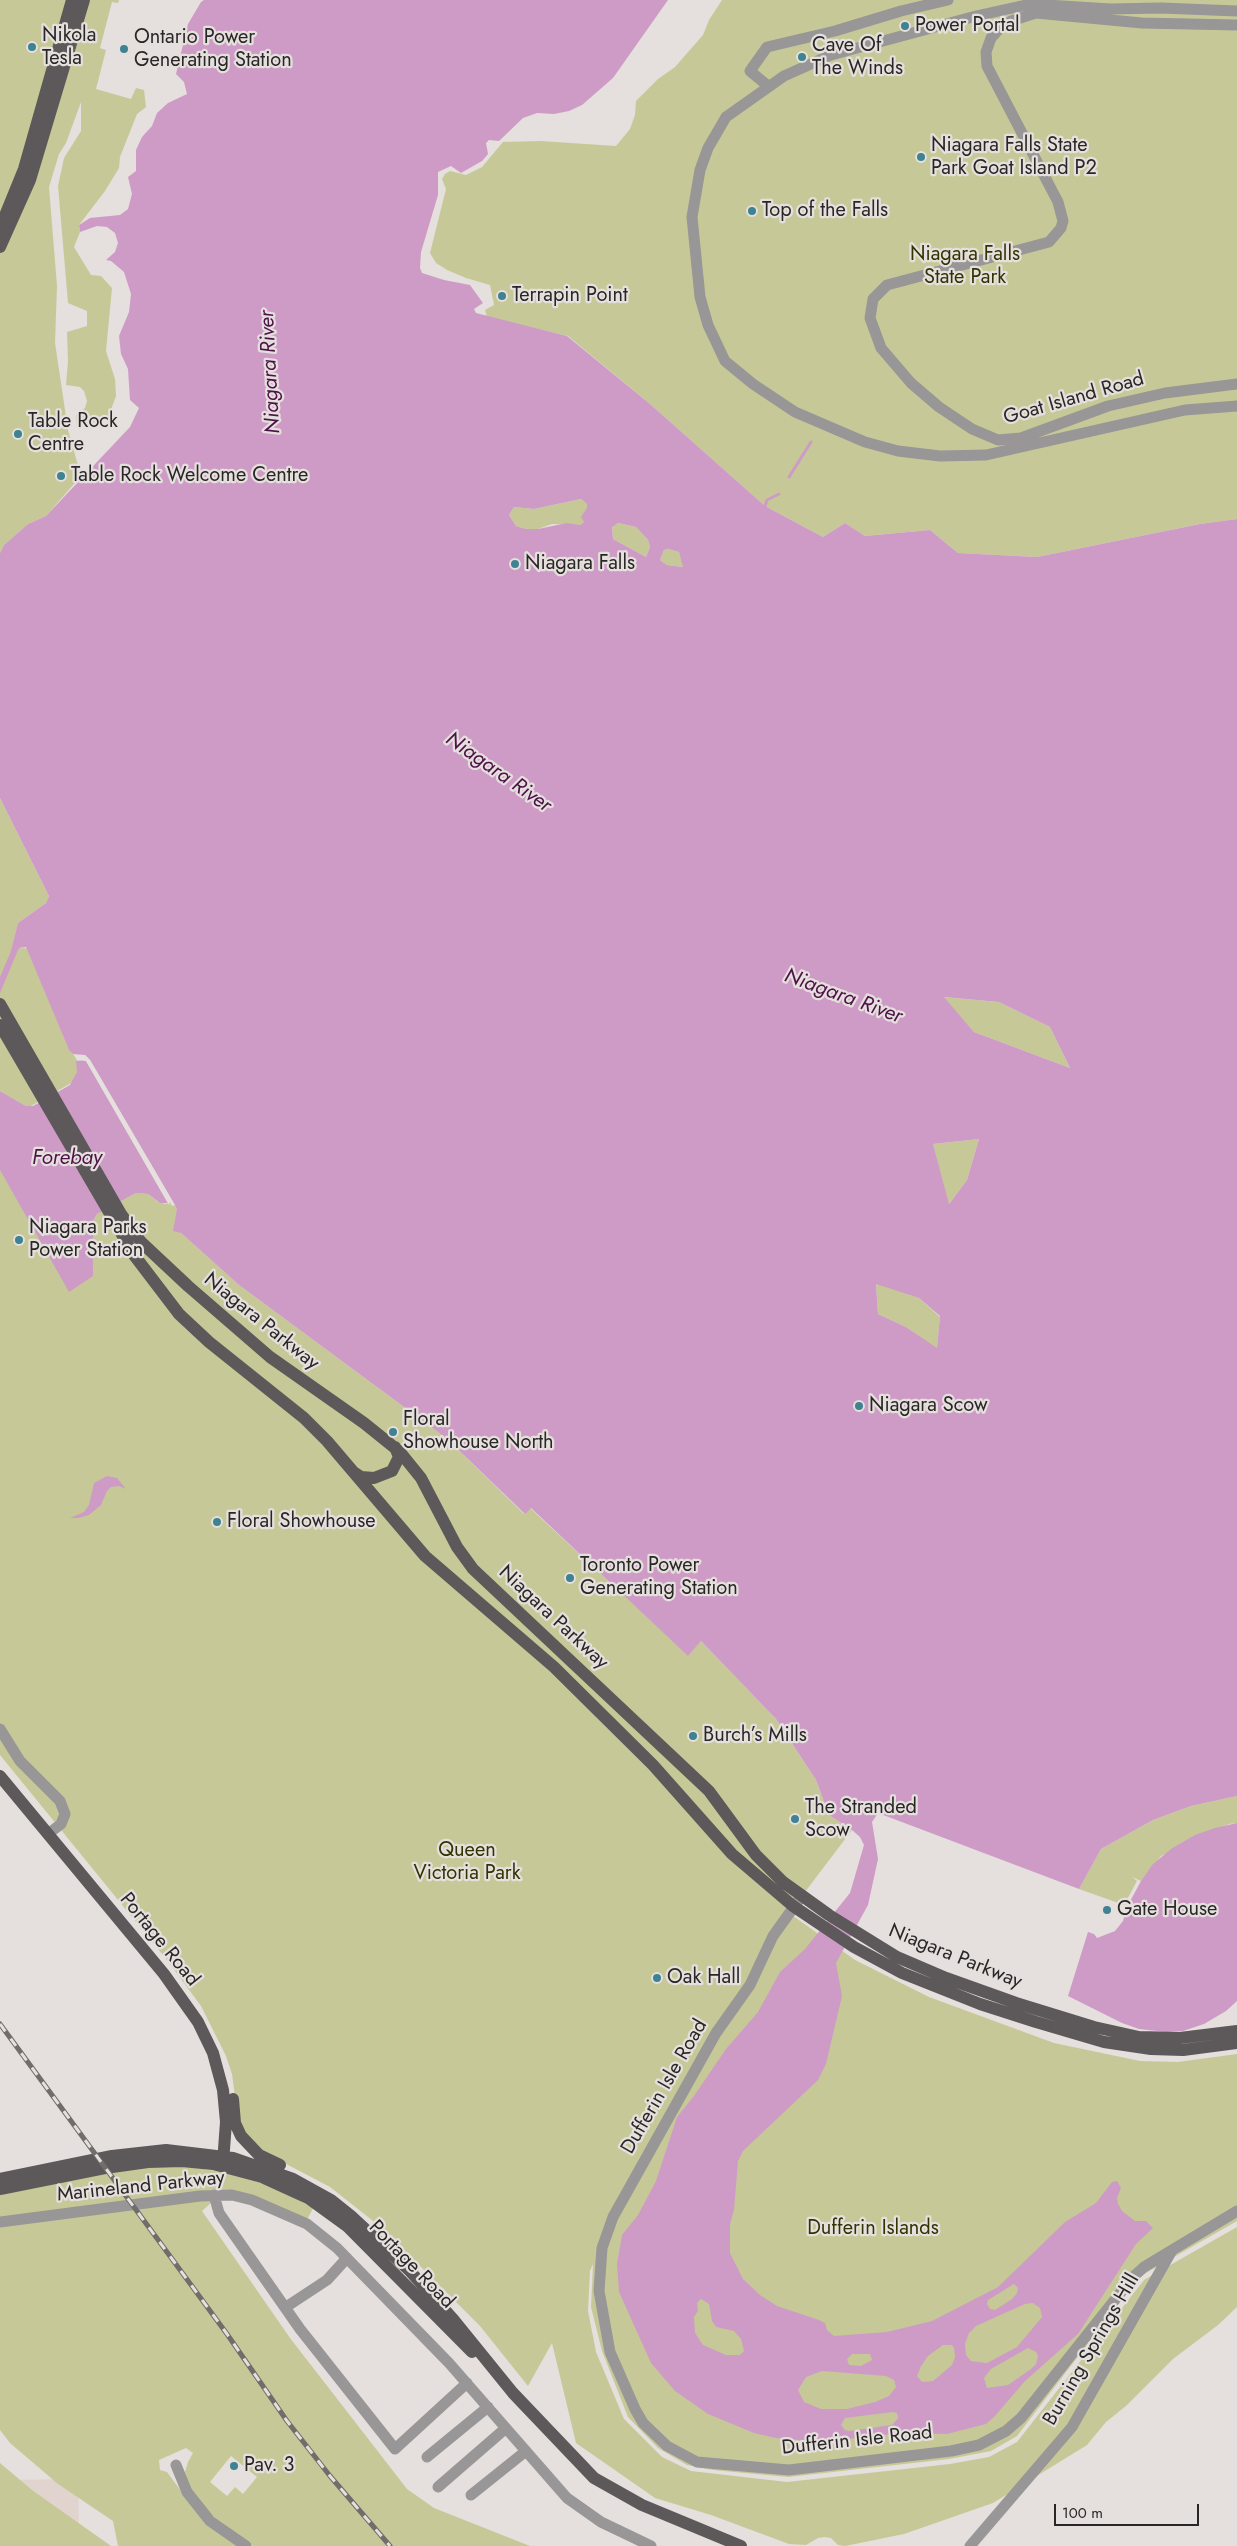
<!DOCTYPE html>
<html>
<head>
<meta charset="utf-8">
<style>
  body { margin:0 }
  #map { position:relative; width:1237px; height:2546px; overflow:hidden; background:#e5dfdd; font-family:Jost,sans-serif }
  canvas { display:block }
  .scale { position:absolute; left:1054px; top:2504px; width:145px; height:22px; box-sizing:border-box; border:2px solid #292726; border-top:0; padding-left:6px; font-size:15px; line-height:18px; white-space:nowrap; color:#292726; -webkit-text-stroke:4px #e5dfdd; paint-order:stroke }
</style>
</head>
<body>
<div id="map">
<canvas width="1237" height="2546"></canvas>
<div class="scale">100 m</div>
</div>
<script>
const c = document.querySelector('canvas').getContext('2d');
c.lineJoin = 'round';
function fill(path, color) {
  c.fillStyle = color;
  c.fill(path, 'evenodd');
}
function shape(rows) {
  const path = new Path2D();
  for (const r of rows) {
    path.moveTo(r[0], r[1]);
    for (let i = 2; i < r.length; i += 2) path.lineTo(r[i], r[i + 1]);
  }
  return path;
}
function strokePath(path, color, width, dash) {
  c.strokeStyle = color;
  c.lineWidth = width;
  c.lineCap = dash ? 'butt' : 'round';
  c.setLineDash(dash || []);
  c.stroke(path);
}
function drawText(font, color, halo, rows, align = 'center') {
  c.font = font + ' Jost,sans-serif';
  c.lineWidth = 4.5;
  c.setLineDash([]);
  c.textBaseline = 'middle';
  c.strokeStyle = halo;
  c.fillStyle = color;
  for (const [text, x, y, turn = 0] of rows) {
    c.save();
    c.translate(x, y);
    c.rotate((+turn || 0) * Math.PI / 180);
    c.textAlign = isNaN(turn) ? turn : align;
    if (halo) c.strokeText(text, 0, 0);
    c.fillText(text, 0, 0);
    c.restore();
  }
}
const built = shape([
  [78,2479,79,2546,0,2546,0,2480]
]);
const green = shape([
  [0,0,119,0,118,3,112,2,100,48,106,50,96,89,131,99,136,88,144,90,146,107,137,114,120,157,119,168,105,191,79,225,80,232,74,247,91,275,101,276,112,288,106,351,115,379,116,396,108,418,77,428,76,415,85,408,87,401,84,391,80,387,66,385,68,361,67,332,87,326,87,311,68,303,58,186,64,158,81,131,81,102,66,143,59,154,49,187,57,286,55,343,68,430,81,476,46,516,28,524,4,545,0,553],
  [722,0,1237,0,1237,519,1200,524,1037,557,958,553,930,530,865,536,845,523,823,537,765,506,650,404,568,336,487,317,485,310,494,305,490,285,466,278,447,270,436,263,430,253,446,189,442,179,445,174,450,171,466,175,482,167,503,142,540,141,616,146,630,129,635,115,636,101,658,79,675,67,703,35,709,20],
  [581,499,587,504,587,508,584,522,580,525,552,524,538,529,526,529,516,526,509,515,514,507,534,509],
  [618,523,636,527,648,540,650,547,646,557,613,539,612,526],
  [668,549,679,552,684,567,667,565,660,560,664,550],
  [0,798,49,896,46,903,18,923,13,945,18,950,23,947,28,949,67,1045,77,1060,77,1074,73,1082,31,1106,26,1106,0,1091],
  [943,997,999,1002,1050,1027,1070,1068,974,1032],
  [979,1139,967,1180,948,1205,933,1144],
  [0,1169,93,1274,93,1221,97,1214,136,1193,148,1194,158,1202,166,1204,172,1201,177,1209,181,1233,239,1285,446,1438,524,1514,530,1508,688,1655,701,1641,776,1719,816,1780,829,1815,852,1830,789,1913,855,1960,929,1997,1054,2043,1140,2061,1178,2062,1237,2054,1237,2221,1139,2277,1017,2436,991,2451,949,2459,788,2477,713,2470,687,2465,658,2448,628,2417,602,2351,591,2307,593,2264,590,2271,588,2311,596,2352,624,2419,662,2457,691,2471,787,2482,950,2464,989,2457,1017,2442,1144,2280,1237,2227,1237,2307,1218,2325,1173,2359,1126,2406,1106,2422,1087,2445,993,2503,904,2534,845,2546,838,2545,831,2538,825,2537,818,2538,806,2545,789,2544,711,2515,655,2498,576,2443,552,2343,528,2386,480,2326,382,2228,330,2187,254,2147,238,2119,232,2074,226,2056,201,2006,167,1960,0,1755],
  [876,1283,919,1298,940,1317,937,1349,906,1327,878,1314],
  [1237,1796,1237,1823,1229,1824,1161,1856,1141,1881,1132,1877,1137,1881,1124,1905,1079,1889,1101,1849,1153,1820,1191,1806],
  [151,2167,191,2167,235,2174,277,2188,313,2208,306,2222,223,2192,202,2211,290,2338,407,2489,434,2508,530,2546,253,2546,216,2519,200,2502,188,2486,185,2472,188,2462,193,2453,186,2448,159,2460,160,2470,167,2472,192,2506,237,2546,118,2546,113,2521,58,2484,10,2443,0,2430,0,2194,115,2170],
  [231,2456,257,2477,243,2494,235,2487,227,2496,210,2482],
  [0,2463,32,2490,111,2546,0,2546]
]);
const water = shape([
  [204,0,668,0,613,78,582,105,569,111,554,114,537,113,523,118,499,141,489,140,486,143,488,154,482,161,461,173,451,166,438,172,438,195,421,252,420,268,422,273,444,280,470,285,483,303,474,309,476,313,567,336,650,404,765,506,823,537,845,523,865,536,930,530,958,553,1037,557,1200,524,1237,519,1237,1796,1191,1806,1153,1820,1101,1849,1079,1889,878,1813,872,1822,878,1859,868,1905,836,1963,842,1996,826,2064,818,2080,743,2151,738,2161,734,2210,730,2224,730,2253,743,2279,760,2295,777,2306,819,2320,825,2323,827,2330,834,2336,887,2332,932,2321,998,2287,1065,2222,1096,2203,1112,2182,1117,2181,1121,2188,1117,2198,1118,2204,1122,2211,1135,2221,1146,2221,1153,2228,1136,2244,1078,2334,1025,2381,995,2416,986,2424,947,2434,901,2433,819,2442,776,2438,754,2433,708,2414,675,2391,651,2363,619,2292,617,2264,622,2235,638,2215,656,2181,677,2117,694,2096,726,2049,758,2012,780,1972,805,1949,850,1893,864,1845,860,1837,852,1830,829,1815,816,1780,776,1719,701,1641,688,1656,531,1508,525,1514,446,1438,239,1285,181,1233,173,1231,177,1209,90,1060,85,1055,73,1054,69,1050,26,947,22,947,18,950,0,993,0,977,11,951,18,923,46,903,49,896,0,798,0,553,4,545,28,524,46,516,130,427,139,408,130,400,128,369,121,354,119,336,129,312,131,294,124,272,111,261,106,260,115,252,118,243,115,233,107,227,97,226,80,232,79,225,90,218,120,215,128,209,132,194,128,177,136,171,136,150,142,137,152,126,157,113,168,103,187,94,184,82,176,74,188,24,201,2],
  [581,499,587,504,587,508,581,517,584,522,580,525,567,523,538,529,526,529,516,526,509,515,514,507,534,509],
  [618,523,636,527,648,540,650,547,646,557,613,539,612,527],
  [668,549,679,552,683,567,667,565,660,560,664,550],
  [944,997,999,1002,1050,1027,1070,1068,974,1032],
  [979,1139,967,1180,949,1204,933,1144],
  [876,1284,919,1298,940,1316,937,1348,906,1327,878,1314],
  [1014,2284,1018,2288,1017,2293,1012,2299,995,2310,990,2309,987,2304,988,2300],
  [701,2299,709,2304,712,2321,716,2327,734,2331,741,2339,744,2351,740,2355,726,2355,703,2345,695,2333,694,2317,698,2311,697,2303],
  [1033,2303,1040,2308,1042,2317,1017,2347,987,2363,971,2361,966,2355,965,2344,969,2333,976,2326,1025,2304],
  [943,2345,952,2345,954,2348,955,2357,952,2365,933,2381,922,2382,917,2376,921,2366,928,2356],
  [1028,2348,1036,2352,1038,2356,1036,2364,1031,2369,1008,2385,987,2388,984,2378,991,2369],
  [852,2354,870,2354,872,2360,861,2366,849,2365,847,2359],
  [822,2371,886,2376,894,2380,896,2387,889,2396,875,2402,847,2409,821,2409,804,2402,798,2390,806,2377],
  [893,2412,897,2413,898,2418,892,2425,849,2431,845,2430,841,2425,845,2418],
  [83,1060,86,1061,168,1203,160,1203,148,1194,136,1193,97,1214,93,1221,93,1276,69,1292,0,1170,0,1091,26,1106,33,1106,70,1085,77,1072,76,1061],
  [107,1476,117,1478,126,1489,119,1486,111,1487,107,1491,101,1505,89,1515,78,1518,70,1518,84,1512,89,1505,94,1483],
  [1237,1823,1237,2001,1226,2011,1204,2024,1183,2031,1166,2032,1139,2029,1122,2023,1068,1996,1088,1932,1094,1934,1097,1938,1115,1931,1123,1921,1127,1907,1141,1881,1153,1864,1171,1849,1195,1835,1215,1828]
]);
const pier = shape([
  [76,1055,85,1055,90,1060,175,1205,172,1206,170,1202,165,1193,170,1202,169,1205,86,1061,77,1060]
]);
const stream = shape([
  [789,477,811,442],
  [765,506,767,500,779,494]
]);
const minor = shape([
  [1237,11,1161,8,1110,9,1031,4,976,16,831,55,784,76,726,117,708,148,700,170,692,217,700,297,708,325,725,361,753,384,795,412,865,442,898,451,940,456,986,455,1185,410,1237,406],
  [1237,25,1142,23,1036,13,1011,21,999,29,991,38,986,52,987,66,1058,202,1063,221,1061,228,1049,242,887,285,873,299,870,318,881,348,911,383,939,407,972,429,998,440,1021,438,1108,406,1165,393,1237,384],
  [768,86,750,71,767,47,835,31,901,11,948,0],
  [0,1729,20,1761,60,1801,65,1814,61,1824,48,1834],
  [801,1897,773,1936,750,1985,716,2033,613,2217,602,2248,599,2291,610,2352,635,2409,643,2423,667,2446,697,2462,789,2470,951,2451,979,2445,1006,2431,1021,2418,1133,2277,1144,2267,1237,2211],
  [214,2195,219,2213,300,2329,395,2449,467,2383],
  [0,2222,200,2196,232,2195,252,2200,307,2224,337,2248,449,2363,567,2498,601,2522,651,2546],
  [286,2307,327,2280,347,2258],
  [427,2457,488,2407],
  [176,2465,187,2492,210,2521,246,2546],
  [438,2487,506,2428],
  [471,2495,526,2451],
  [970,2546,1072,2427,1171,2252]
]);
const major = shape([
  [0,228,24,169,72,0],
  [0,247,30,180,84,0],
  [0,1004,121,1214,141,1242,188,1286,270,1357,364,1423,400,1452,421,1478,457,1547,473,1569,709,1791,756,1855,783,1882,829,1915,897,1957,946,1978,1016,2003,1094,2027,1139,2037,1180,2038,1237,2031],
  [0,1025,134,1255,179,1314,209,1342,304,1418,327,1441,425,1556,554,1667,653,1765,732,1854,793,1906,854,1947,902,1973,980,2004,1036,2022,1104,2042,1151,2049,1183,2050,1237,2043],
  [355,1473,361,1477,374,1478,392,1471,399,1457,395,1447],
  [0,1776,164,1974,198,2022,213,2053,223,2090,226,2122,223,2163],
  [233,2099,235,2123,241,2136,259,2155,280,2165],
  [0,2179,112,2156,166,2150,233,2158,293,2179,331,2200,351,2216,409,2270,453,2319,513,2393,594,2478,642,2505,741,2546],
  [0,2189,105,2168,148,2162,182,2161,213,2164,262,2177,308,2198,348,2227,472,2352]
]);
const rail = shape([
  [0,2024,227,2334,287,2421,330,2476,390,2546]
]);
const markers = [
  [905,26,5,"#3f8292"],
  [32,47,5,"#3f8292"],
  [124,49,5,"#3f8292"],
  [802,57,5,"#3f8292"],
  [921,157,5,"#3f8292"],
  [752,211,5,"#3f8292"],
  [502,296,5,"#3f8292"],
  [18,434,5,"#3f8292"],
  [61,476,5,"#3f8292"],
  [515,564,5,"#3f8292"],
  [19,1240,5,"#3f8292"],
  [859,1406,5,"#3f8292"],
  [393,1432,5,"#3f8292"],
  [217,1522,5,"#3f8292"],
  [570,1578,5,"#3f8292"],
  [693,1736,5,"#3f8292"],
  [795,1819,5,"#3f8292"],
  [1107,1910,5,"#3f8292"],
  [657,1978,5,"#3f8292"],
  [234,2466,5,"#3f8292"]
];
const poiNames = [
  ["Power Portal",915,26],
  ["Nikola",42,36],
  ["Tesla",42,59],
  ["Ontario Power",134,38],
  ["Generating Station",134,61],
  ["Cave Of",812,46],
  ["The Winds",812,69],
  ["Niagara Falls State",931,146],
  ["Park Goat Island P2",931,169],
  ["Top of the Falls",762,211],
  ["Terrapin Point",512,296],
  ["Table Rock",28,422],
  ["Centre",28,445],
  ["Table Rock Welcome Centre",71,476],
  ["Niagara Falls",525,564],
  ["Niagara Parks",29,1228],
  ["Power Station",29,1251],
  ["Niagara Scow",869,1406],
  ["Floral",403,1420],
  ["Showhouse North",403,1443],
  ["Floral Showhouse",227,1522],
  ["Toronto Power",580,1566],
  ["Generating Station",580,1589],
  ["Burch’s Mills",703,1736],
  ["The Stranded",805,1808],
  ["Scow",805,1831],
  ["Gate House",1117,1910],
  ["Oak Hall",667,1978],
  ["Pav. 3",244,2466]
];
const parkNames = [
  ["Niagara Falls",965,255],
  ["State Park",965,278],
  ["Queen",467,1851],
  ["Victoria Park",467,1874],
  ["Dufferin Islands",873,2229]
];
const streetNames = [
  ["Goat Island Road",1074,399,-16],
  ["Niagara Parkway",261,1322,39],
  ["Niagara Parkway",553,1618,43],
  ["Portage Road",159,1940,51],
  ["Niagara Parkway",955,1957,22],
  ["Dufferin Isle Road",665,2087,-60],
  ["Marineland Parkway",141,2187,-6],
  ["Portage Road",411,2265,46],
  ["Burning Springs Hill",1092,2350,-60],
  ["Dufferin Isle Road",857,2441,-6]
];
const waterNames = [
  ["Niagara River",271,372,-93],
  ["Niagara River",498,773,35],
  ["Niagara River",843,997,20],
  ["Forebay",67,1159]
];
fill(built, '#e1d3ce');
fill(green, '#c6c997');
fill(water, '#ce9bc6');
fill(pier, '#e5dfdd');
strokePath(stream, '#ce9bc6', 3);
strokePath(minor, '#989696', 11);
strokePath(major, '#5d5859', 12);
strokePath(rail, '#706d6b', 5);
strokePath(rail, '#e5dfdd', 3, [9]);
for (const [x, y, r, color] of markers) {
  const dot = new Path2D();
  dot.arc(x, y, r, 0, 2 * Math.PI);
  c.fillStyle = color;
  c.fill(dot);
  strokePath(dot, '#e5dfdd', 2);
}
drawText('20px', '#292726', '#e5dfdd', poiNames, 'left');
drawText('20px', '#333301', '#e5dfdd', parkNames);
drawText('20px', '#292726', '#e5dfdd', streetNames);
drawText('italic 21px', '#4e1248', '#e5dfdd', waterNames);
</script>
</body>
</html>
